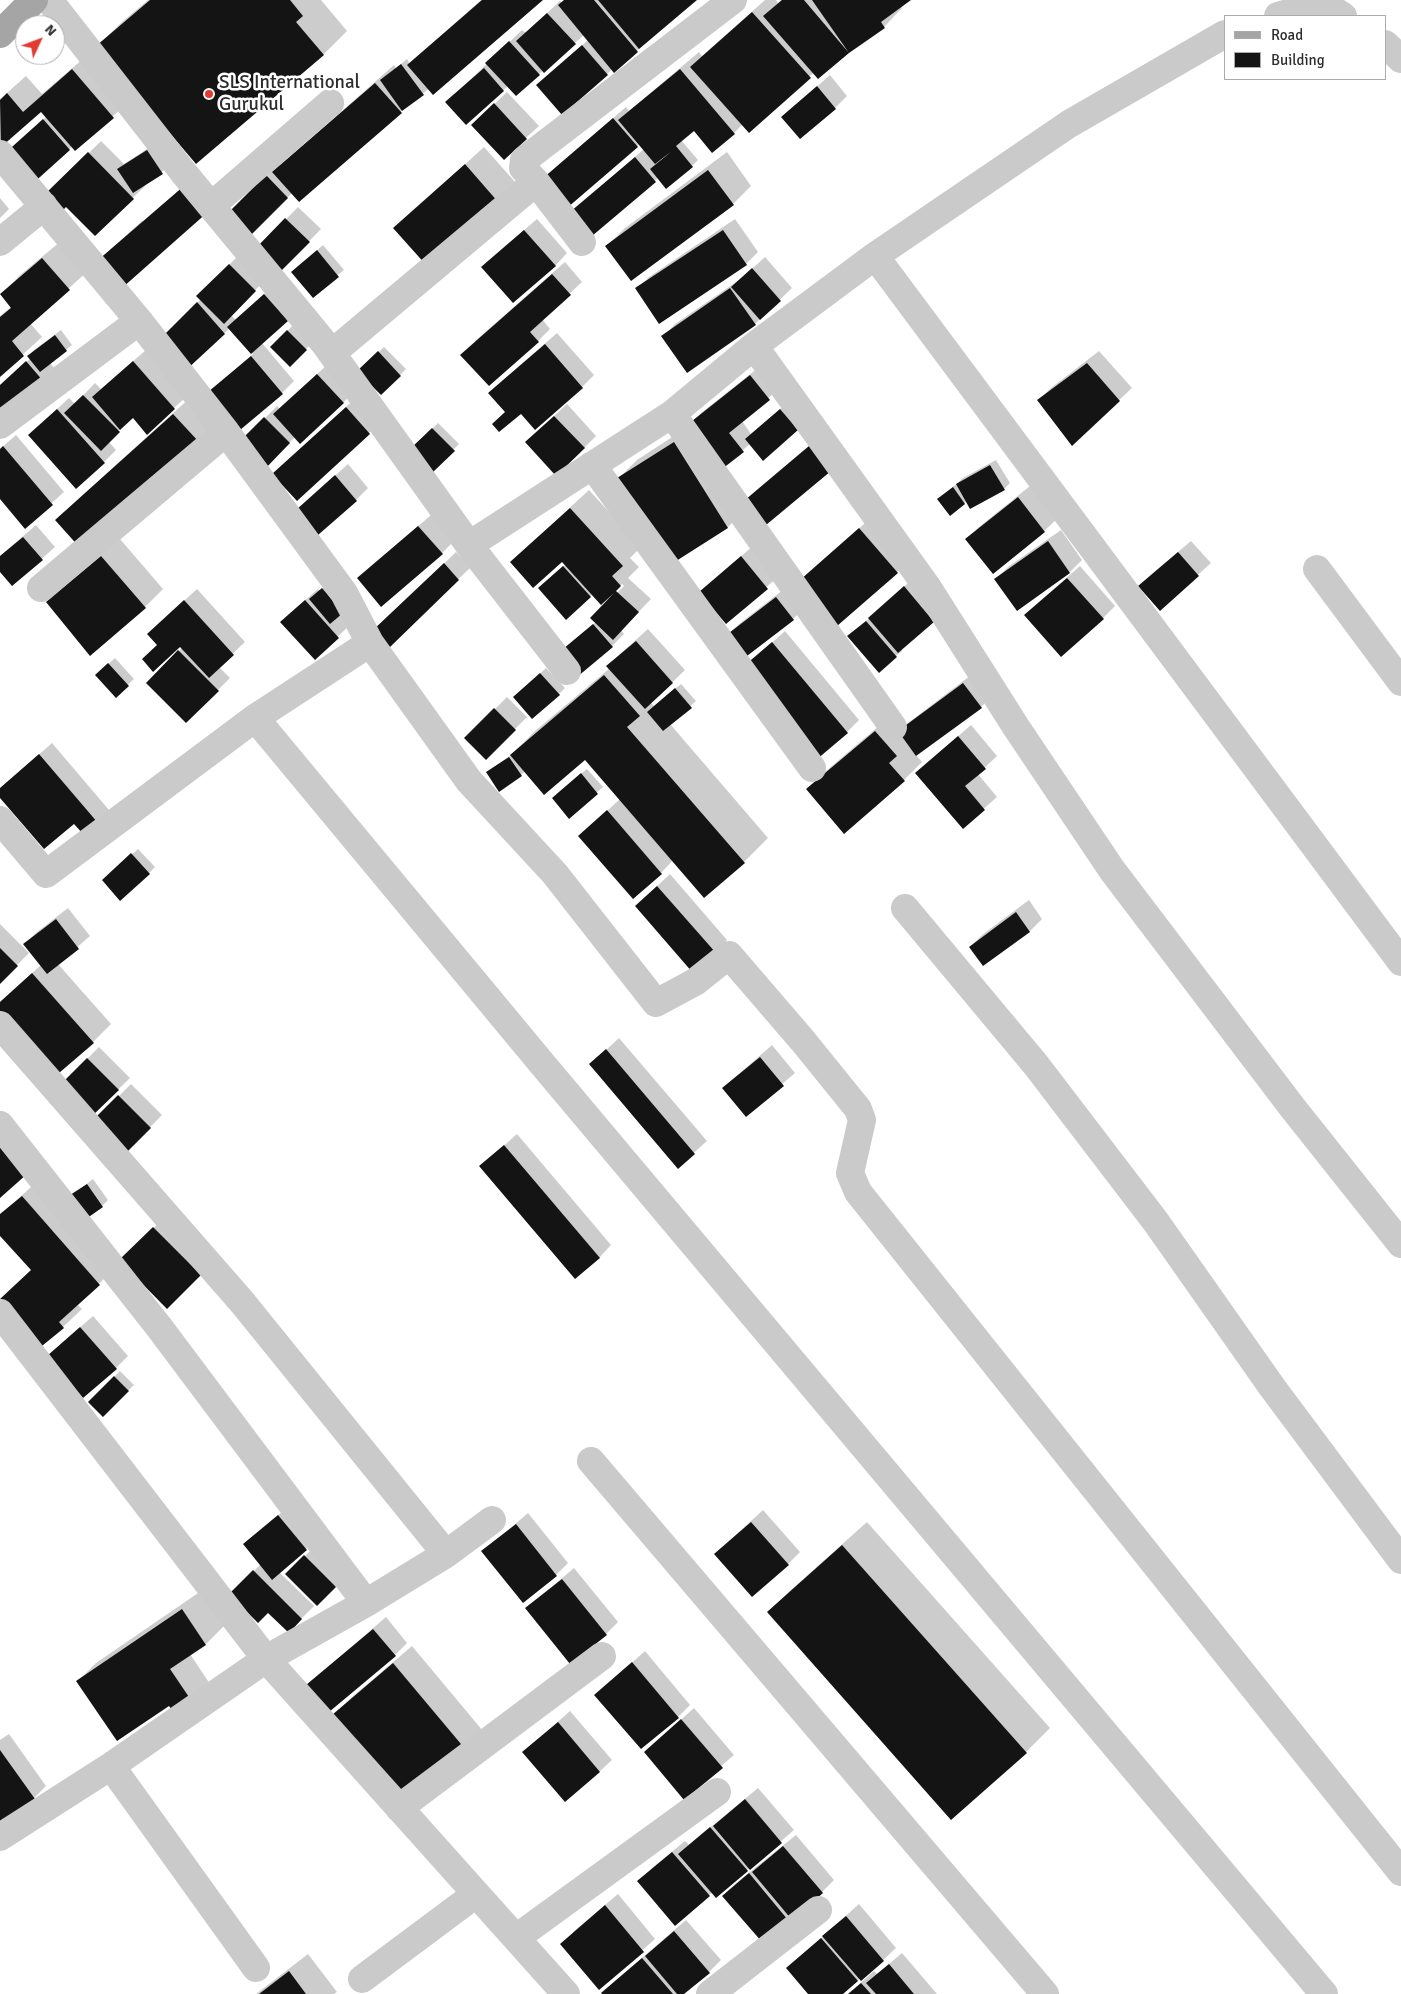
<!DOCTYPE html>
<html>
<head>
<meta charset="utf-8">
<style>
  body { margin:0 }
  #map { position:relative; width:1401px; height:1994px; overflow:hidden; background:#fff; font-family:Signika,sans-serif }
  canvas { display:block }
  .legend { position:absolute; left:1224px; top:15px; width:162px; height:65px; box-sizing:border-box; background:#fff; border:1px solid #ababab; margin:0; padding:6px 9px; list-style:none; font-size:15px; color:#2d2d2d }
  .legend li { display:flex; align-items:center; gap:10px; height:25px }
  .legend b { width:25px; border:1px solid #ababab }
  .north { position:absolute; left:15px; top:15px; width:50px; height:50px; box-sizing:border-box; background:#fff; border:1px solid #ababab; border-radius:50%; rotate:47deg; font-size:14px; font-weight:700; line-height:20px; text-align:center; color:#2d2d2d }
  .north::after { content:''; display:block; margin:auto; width:18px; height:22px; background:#e23b31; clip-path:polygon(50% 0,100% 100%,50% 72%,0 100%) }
</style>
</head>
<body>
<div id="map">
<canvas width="1401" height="1994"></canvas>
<ul class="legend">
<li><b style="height:6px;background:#a5a5a5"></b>Road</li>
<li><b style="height:14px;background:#141414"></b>Building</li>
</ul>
<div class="north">N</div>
</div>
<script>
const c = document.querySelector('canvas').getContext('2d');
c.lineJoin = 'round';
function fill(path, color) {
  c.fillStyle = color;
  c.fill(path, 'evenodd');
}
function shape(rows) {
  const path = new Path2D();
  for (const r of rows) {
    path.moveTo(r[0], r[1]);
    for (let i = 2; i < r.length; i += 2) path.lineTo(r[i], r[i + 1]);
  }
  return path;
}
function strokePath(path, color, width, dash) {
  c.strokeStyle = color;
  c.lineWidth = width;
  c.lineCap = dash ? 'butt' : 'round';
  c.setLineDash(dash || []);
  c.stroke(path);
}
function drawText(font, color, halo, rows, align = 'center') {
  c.font = font + ' Signika,sans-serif';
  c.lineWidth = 5;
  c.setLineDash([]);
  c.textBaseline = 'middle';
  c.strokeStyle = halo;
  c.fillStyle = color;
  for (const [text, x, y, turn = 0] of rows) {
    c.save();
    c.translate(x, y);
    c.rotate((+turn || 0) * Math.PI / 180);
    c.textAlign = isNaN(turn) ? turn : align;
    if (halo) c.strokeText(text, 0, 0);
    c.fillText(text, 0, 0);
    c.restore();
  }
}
const shadow = shape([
  [148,0,321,0,347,31,323,55,98,46,122,22],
  [481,0,541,0,407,106,299,201,292,193,250,235,229,214,279,164,280,166,394,65,396,68,407,59,410,64],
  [565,0,695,0,614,71,612,69,607,74,538,85,588,40,584,35,516,94,508,86,466,123,447,102,522,30,526,33,560,1,562,3],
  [765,0,776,0,778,3,781,0,909,0,901,6,902,8,884,27,850,51,818,77,814,73,743,124,734,133,694,130,681,140,698,160,692,166,658,178,592,234,572,212,644,149,639,144,637,146,556,167,626,107,629,111,699,52,702,56],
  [673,150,661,161,659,159],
  [91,52,132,99,75,150,73,146,30,184,5,155,47,116,41,110,0,144,0,99,26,76,42,94],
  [830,75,847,96,835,108,783,117],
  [507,92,539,126,504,158,473,125],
  [101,141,124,164,153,145,167,168,144,185,145,186,95,235,67,205,45,196],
  [484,147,516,183,498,202,395,228],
  [727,152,751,186,733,204,607,246,625,228],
  [0,198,9,209,0,218],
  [298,207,321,229,280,271,257,249],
  [537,219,567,253,555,266,495,255],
  [735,219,758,252,746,264,637,289,649,277],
  [142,221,144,222,99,261,111,249],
  [61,241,88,271,30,323,42,337,0,375,0,316,12,306,1,295,19,276],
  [323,245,344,270,313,296,298,267],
  [242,252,267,278,231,315,236,320,276,283,300,308,262,343,294,381,282,393,210,392,253,354,230,328,185,369,162,339,201,299,198,296],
  [765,257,792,288,755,324,663,337,675,324,742,278],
  [565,262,582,282,542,319,550,329,538,341,474,342],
  [293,325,312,343,290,365,272,347],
  [61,330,72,345,50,363,55,369,0,416,0,385,31,358,29,356,34,350],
  [557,333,594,375,582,387,521,412,506,412,502,381],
  [384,347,406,369,381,394,359,371],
  [146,350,187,396,147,433,133,416,108,441,116,450,104,462,42,423,69,398,75,404,95,383,101,389],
  [1099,351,1132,388,1072,444,1039,400,1051,388],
  [330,362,355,390,343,403,295,437,263,469,239,444,277,406,280,409],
  [763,364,781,387,742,421,751,434,793,398,798,429,750,444,720,469,746,509,728,527,673,562,619,478,637,460,689,426,701,413],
  [192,396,217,423,198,441,75,502],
  [358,396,381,421,369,433,286,462],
  [567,404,596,436,584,448,539,430],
  [438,423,459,444,433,470,412,449],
  [16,435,64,492,25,527,0,498,0,449],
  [822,435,747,500,759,488],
  [996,460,1010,483,1004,489,967,501,950,514,939,499,963,478],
  [348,464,368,488,356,500,297,510],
  [1030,486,1057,519,1044,531,967,539,979,527],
  [589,490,641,547,630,558,639,567,628,578,651,599,621,630,624,634,612,646,559,654,596,622,592,618,624,586,622,584,601,603,593,594,566,618,552,576,566,564,562,560,511,562],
  [431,515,454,541,442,553,359,578],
  [872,517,909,560,897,572,814,568],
  [36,525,55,547,12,585,0,570,0,556],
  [1061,530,1082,560,1070,572,996,579,1008,567],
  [120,539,163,589,145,607,47,602,65,584],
  [1191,541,1211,563,1160,609,1152,574],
  [754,545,779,576,727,622,700,592],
  [456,552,471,567,389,646,386,619],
  [1080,566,1115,606,1103,618,1038,603],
  [917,575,946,609,901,649,902,651,896,656,855,631],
  [328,583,350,625,315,658,294,610,318,589,320,591],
  [788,586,805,607,793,619,727,636,739,624],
  [197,589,245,642,219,667,230,678,186,722,148,683,182,648,180,645,158,644,161,622],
  [648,629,685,670,651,703,654,706,681,684,696,701,670,724,768,838,744,862,673,860,661,873,580,836,620,799,585,758,525,771,521,775,488,772,512,754,535,731,610,668,620,654],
  [785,631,859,720,847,732,746,666],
  [115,658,134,679,116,696,96,675],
  [546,668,565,688,559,694,520,692],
  [975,672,993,695,981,707,916,755,922,762,904,780,808,789,826,771,894,713,904,726],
  [507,697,527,717,486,758,466,738],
  [971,725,997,756,978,774,997,797,963,827,916,773],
  [52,743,109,810,97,823,74,822,0,796,0,789],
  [587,769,603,787,569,817,559,792],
  [138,849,155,867,149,873,110,874],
  [670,874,727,940,715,952,636,906],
  [1029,900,1042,919,1030,931,983,965,970,947,982,935],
  [68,908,90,936,58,964,111,1024,93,1042,0,1002,41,965,25,944,37,932],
  [0,924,29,953,0,982],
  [619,1038,707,1141,678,1167,591,1064],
  [772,1045,795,1073,746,1115,723,1088],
  [99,1047,130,1078,91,1116,61,1085],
  [131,1084,162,1115,124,1154,92,1123],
  [517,1134,611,1245,599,1258,481,1166],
  [41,1178,118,1266,77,1304,82,1309,63,1327,38,1348,32,1270,0,1234,0,1215],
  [93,1179,108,1200,102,1206,69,1198],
  [166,1216,212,1262,167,1307,121,1260],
  [93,1316,128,1356,116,1368,61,1344],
  [120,1371,134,1385,103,1415,90,1402],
  [291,1504,319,1537,279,1572,314,1606,289,1631,268,1611,231,1594,261,1564,245,1544],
  [763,1510,800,1552,788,1564,728,1542],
  [528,1513,568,1563,556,1575,483,1552],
  [867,1522,1050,1728,1026,1752,768,1612,792,1589],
  [317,1544,347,1574,317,1605,287,1574],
  [574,1568,618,1622,606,1634,527,1608],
  [201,1591,224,1626,206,1644,190,1654,210,1684,192,1702,170,1704,78,1681,96,1663],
  [386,1617,407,1643,395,1655,307,1685],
  [412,1646,483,1731,465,1749,334,1715,352,1697],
  [645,1651,690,1705,678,1717,596,1695],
  [694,1708,734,1755,684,1798,645,1752],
  [570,1711,612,1760,599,1772,524,1752],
  [9,1734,46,1786,34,1798,0,1823,0,1740],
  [758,1788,794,1830,750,1868,709,1895,651,1869,685,1841,689,1845],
  [796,1835,834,1880,822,1892,788,1919,723,1896,735,1884],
  [618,1894,655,1939,599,1989,573,1932],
  [859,1904,896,1948,883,1960,841,1994,810,1994,788,1968],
  [686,1920,721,1960,709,1972,682,1994,604,1994,603,1993,615,1981],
  [902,1953,937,1994,848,1994,874,1971,877,1974],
  [308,1954,337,1992,334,1994,256,1994]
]);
const building = shape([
  [150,0,290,0,303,16,296,22,324,55,196,164,96,46],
  [482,0,543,0,433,95,407,65],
  [564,0,594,0,638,52,614,73,558,5],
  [598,0,697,0,639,49],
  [782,0,804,0,849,53,818,79,763,16],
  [812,0,911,0,881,22,885,28,849,53],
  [752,12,811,78,749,133,690,67],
  [547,13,576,44,544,73,516,41],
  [509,41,540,75,516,96,485,63],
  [582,45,608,75,562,115,536,85],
  [401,64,424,95,402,111,380,80],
  [484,68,504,91,466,125,445,102],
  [72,69,114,118,75,151,41,112,1,147,0,100,7,93,23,112],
  [680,69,735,134,712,153,694,131,676,146,693,167,666,189,650,169,672,151,655,164,618,120],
  [375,83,402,113,299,202,272,172],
  [817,86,836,109,800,139,781,117],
  [494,103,527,139,504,160,471,125],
  [613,118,638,147,567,208,542,179],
  [43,119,70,150,30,186,3,155],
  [147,150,163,174,133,193,117,169],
  [88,152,134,199,95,236,66,207,60,213,43,196],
  [635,157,656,182,592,236,570,212],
  [465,164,499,203,427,266,393,228],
  [708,170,734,205,631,281,605,246],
  [266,175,288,198,250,236,227,214],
  [185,185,209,211,122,288,97,261],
  [285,218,310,242,280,272,255,249],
  [524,230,556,266,513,303,481,267],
  [723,230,747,265,659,324,635,288],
  [317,250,339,277,313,298,291,272],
  [42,258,70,290,12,341,24,356,0,377,0,317,11,308,0,294],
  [229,264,256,291,224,324,196,296],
  [752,268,781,301,760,320,731,287],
  [552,274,571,295,530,332,539,342,489,386,460,355],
  [730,288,756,325,687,373,661,336],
  [264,294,288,321,251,354,227,327],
  [197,302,225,334,185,371,160,339],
  [287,330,307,350,290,367,270,347],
  [55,335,67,351,40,372,27,356],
  [545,344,583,388,535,430,521,414,499,432,492,424,505,412,488,393],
  [378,351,401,376,381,395,357,371],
  [251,356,283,394,240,430,208,392],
  [26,361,44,382,0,418,0,385],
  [133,361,175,409,147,435,133,418,120,430,92,397],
  [1087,363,1120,401,1072,446,1037,400],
  [317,374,344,403,300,444,273,414],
  [750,375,770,400,729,433,744,452,722,469,687,425],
  [83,395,120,432,101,451,64,413],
  [346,407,370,434,297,501,272,474],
  [57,409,105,463,76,489,28,435],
  [780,409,798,430,763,461,745,439],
  [173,414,199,442,81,549,55,520],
  [554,416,585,448,556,476,525,442],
  [264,417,290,443,263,471,237,444],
  [432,428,455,451,433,472,410,449],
  [674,442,728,528,673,563,617,478],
  [3,446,53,505,25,529,0,499,0,449],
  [809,446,831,471,766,525,745,500],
  [990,465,1005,490,970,509,956,484],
  [335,475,357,501,318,535,296,510],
  [953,487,965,504,950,516,937,499],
  [1018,497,1045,532,993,574,965,539],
  [570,508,623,566,612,576,621,586,616,591,639,612,613,640,590,618,614,593,601,605,562,562,533,588,510,562],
  [418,526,443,554,381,607,357,578],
  [859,528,898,573,837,626,800,580],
  [23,537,43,560,12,586,0,572,0,556],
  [1048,541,1070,573,1017,611,994,579],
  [1178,552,1199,576,1160,611,1138,586],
  [101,556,146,608,90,656,46,602],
  [741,556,768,589,726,624,699,592],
  [444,563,459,580,389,648,372,631],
  [563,566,591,597,566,620,538,588],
  [1067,578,1104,619,1061,657,1024,615],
  [904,586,934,622,898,653,868,618],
  [322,588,343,613,330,624,309,599],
  [776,597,794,620,743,659,725,636],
  [184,600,234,655,209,678,180,647,153,672,142,659,157,645,147,634],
  [305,600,339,638,315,660,280,622],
  [866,621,897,657,879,673,847,636],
  [593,624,613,647,577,677,557,654],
  [636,641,673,683,645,709,606,666],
  [772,642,848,733,816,760,744,666],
  [178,650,219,691,186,723,146,683],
  [108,663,129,686,116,698,95,675],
  [540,673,560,695,532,719,513,697],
  [604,675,640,716,627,727,745,863,704,898,585,760,544,795,510,755],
  [963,683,982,708,916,756,898,731],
  [675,688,692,708,663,731,647,712],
  [494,708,516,730,486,760,464,738],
  [875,731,897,756,889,763,905,781,844,834,806,789],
  [958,736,986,769,965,786,985,810,963,829,915,773],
  [39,754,98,823,84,835,74,824,44,849,0,798,0,788],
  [509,757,522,776,499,792,486,772],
  [581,773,598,794,569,819,552,798],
  [607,810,662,874,633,899,578,836],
  [131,853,150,874,120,901,102,880],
  [657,886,716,953,693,973,635,906],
  [1016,912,1030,932,983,966,969,947],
  [56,919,79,949,47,974,23,944],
  [0,948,18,966,0,984],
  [32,973,94,1043,52,1079,0,1018,0,1002],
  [606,1049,695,1154,678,1169,589,1064],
  [760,1057,784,1086,746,1117,722,1088],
  [87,1058,119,1090,91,1117,60,1085],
  [118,1095,151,1128,124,1155,90,1123],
  [0,1143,27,1174,0,1198],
  [504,1145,600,1258,575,1279,479,1166],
  [87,1184,103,1207,83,1221,67,1197],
  [22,1196,100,1285,59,1322,64,1328,37,1350,0,1304,0,1299,31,1270,0,1236,0,1214],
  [153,1227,201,1275,167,1309,119,1260],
  [80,1327,117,1369,83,1398,47,1356],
  [114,1376,129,1391,103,1417,88,1402],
  [278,1515,307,1550,272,1580,243,1544],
  [751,1522,789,1565,752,1597,714,1554],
  [516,1524,557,1576,523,1603,481,1551],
  [842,1545,1027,1753,951,1820,767,1612],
  [304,1555,336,1587,317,1606,285,1574],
  [253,1570,302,1619,289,1633,268,1613,258,1623,229,1594],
  [562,1579,607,1635,570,1664,525,1608],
  [182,1609,206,1645,170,1669,193,1703,176,1715,169,1706,117,1741,76,1681],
  [373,1629,396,1656,329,1712,306,1685],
  [632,1662,679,1718,641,1749,594,1695],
  [393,1663,466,1750,404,1799,332,1715],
  [681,1719,723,1768,684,1800,644,1752],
  [558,1722,600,1772,565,1802,522,1752],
  [0,1750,35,1799,0,1824],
  [745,1799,782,1843,750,1870,713,1826],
  [710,1827,748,1871,716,1898,678,1854],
  [783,1846,823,1893,792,1920,752,1872],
  [672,1852,710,1896,675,1926,637,1881],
  [749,1873,788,1920,762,1942,722,1896],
  [605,1905,644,1952,599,1990,560,1944],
  [846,1916,884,1961,861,1981,822,1936],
  [674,1931,710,1973,684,1994,677,1994,645,1956],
  [821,1938,858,1981,843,1994,808,1994,786,1968],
  [642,1958,673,1994,602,1994,601,1993],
  [889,1964,914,1994,876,1994,866,1983],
  [289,1971,306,1994,259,1994],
  [861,1983,871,1994,848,1994]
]);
const minor = shape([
  [49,0,183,172,325,344,469,545,567,671],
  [1278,16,1308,7,1335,11,1343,16],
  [1385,44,1401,59],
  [0,154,139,321,226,432,344,593,370,643,469,781,555,874,656,1003,695,982,729,955,803,1041,858,1109,862,1120,850,1173,858,1192,1401,1872],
  [536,182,582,242],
  [211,206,330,103],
  [0,242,44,206],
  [875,256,1401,962],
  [754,346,928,588,1016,727,1112,870,1292,1107,1401,1244],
  [332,353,536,182,523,168,524,160,733,0],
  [672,414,893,727],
  [0,425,139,321],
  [592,465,812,768],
  [469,545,672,414,754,346,875,256,1069,124,1225,34],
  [1317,569,1401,682],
  [41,588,226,432],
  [255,718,544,1066,1324,1994],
  [0,820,46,874,255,718,370,643],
  [905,908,1036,1065,1156,1222,1272,1387,1401,1560],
  [0,1025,242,1302,446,1554],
  [0,1125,159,1327,366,1603],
  [0,1313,266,1659,566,1994],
  [591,1461,1045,1994],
  [111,1766,256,1968],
  [399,1808,602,1656],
  [0,1837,111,1766,266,1659,366,1603,446,1554,492,1520],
  [516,1938,717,1792],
  [362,1979,476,1894],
  [710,1994,818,1910]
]);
const major = shape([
  [0,34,34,0]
]);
const markers = [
  [209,94,5,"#e23b31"]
];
const poiNames = [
  ["SLS International",219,83],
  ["Gurukul",219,105]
];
fill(shadow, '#0003');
fill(building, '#141414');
strokePath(minor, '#cacaca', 28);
strokePath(major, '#a5a5a5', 28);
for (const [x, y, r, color] of markers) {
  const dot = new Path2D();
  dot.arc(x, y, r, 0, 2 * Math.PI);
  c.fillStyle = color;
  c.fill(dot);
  strokePath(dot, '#fff', 2);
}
drawText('19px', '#2d2d2d', '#fff', poiNames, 'left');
</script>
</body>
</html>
